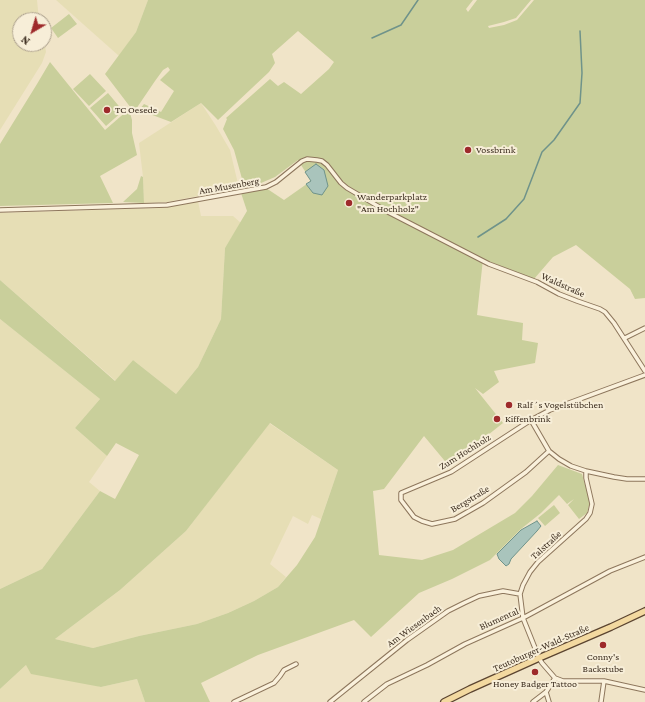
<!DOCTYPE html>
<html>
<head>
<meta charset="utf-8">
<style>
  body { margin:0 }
  #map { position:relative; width:645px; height:702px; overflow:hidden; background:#f0e4c8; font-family:"Crimson Pro",serif }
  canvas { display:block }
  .north { position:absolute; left:12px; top:12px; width:40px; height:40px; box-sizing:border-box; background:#f7eed8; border:1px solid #ada18e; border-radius:50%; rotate:218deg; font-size:11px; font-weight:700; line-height:16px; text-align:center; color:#3d2e20 }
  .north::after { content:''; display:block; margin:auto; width:14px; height:18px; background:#9e2a2b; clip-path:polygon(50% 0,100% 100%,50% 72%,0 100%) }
</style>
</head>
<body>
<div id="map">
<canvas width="645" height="702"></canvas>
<div class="north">N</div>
</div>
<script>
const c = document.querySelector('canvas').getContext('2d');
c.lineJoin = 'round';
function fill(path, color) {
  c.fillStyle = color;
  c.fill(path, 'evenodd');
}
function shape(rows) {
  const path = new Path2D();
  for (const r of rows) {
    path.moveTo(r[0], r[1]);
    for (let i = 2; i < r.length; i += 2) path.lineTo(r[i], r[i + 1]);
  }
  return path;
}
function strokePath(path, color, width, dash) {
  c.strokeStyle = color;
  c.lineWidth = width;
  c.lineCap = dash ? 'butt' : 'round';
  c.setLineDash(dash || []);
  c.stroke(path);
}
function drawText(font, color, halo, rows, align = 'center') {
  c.font = font + ' "Crimson Pro",serif';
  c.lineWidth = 4;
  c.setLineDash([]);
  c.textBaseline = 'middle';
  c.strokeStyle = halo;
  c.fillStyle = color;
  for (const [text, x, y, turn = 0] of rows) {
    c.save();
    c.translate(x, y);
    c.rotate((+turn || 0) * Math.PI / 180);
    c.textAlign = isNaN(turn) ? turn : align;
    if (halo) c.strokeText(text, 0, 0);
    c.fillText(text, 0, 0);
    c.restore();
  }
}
const farmland = shape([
  [0,0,37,0,39,20,20,20,20,44,44,44,44,40,46,52,42,63,0,130],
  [56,0,148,0,136,32,119,56],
  [201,103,216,126,230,150,239,188,167,202,144,203,143,177,139,143],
  [198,201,201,216,233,216,241,223,225,248,221,319,198,367,176,394,133,360,116,381,0,280,0,213,162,208],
  [0,319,100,399,75,428,107,456,89,482,100,491,42,569,0,589],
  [269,423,338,470,321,519,312,515,308,524,293,516,270,564,286,577,278,587,254,601,228,613,197,624,139,636,93,648,55,639,120,590,186,531],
  [26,665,101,687,137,679,145,702,0,702,0,689]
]);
const green = shape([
  [148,0,473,0,466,9,468,12,477,0,531,0,516,18,504,22,488,26,489,28,504,25,517,20,534,0,645,0,645,298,635,299,630,289,576,245,553,257,534,279,483,259,477,315,523,323,522,340,538,343,535,363,494,371,499,382,483,394,475,388,503,423,449,466,424,436,384,489,373,491,379,555,422,560,453,550,515,513,532,496,558,465,582,474,590,502,587,513,579,519,568,505,574,499,567,504,559,495,541,513,521,529,490,560,452,579,419,593,371,637,354,620,258,655,201,683,210,702,145,702,137,679,101,687,31,674,26,665,0,689,0,589,42,569,100,491,115,499,139,455,116,443,107,456,75,428,100,399,0,319,0,280,115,381,133,360,176,394,198,367,221,319,225,248,247,211,241,193,266,188,284,200,311,181,298,160,275,177,261,183,244,186,234,150,223,129,227,119,226,118,270,79,278,86,284,82,301,94,329,69,334,62,298,31,272,54,275,63,269,72,218,120,201,103,171,122,139,110,144,104,161,112,174,91,160,80,170,70,168,67,163,70,155,81,134,112,105,74,136,32],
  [270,423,338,470,315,537,297,565,278,587,254,601,228,613,197,624,139,636,93,648,55,639,120,590,186,531],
  [69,14,77,24,58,38,51,28],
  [50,62,105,130,128,110,130,113,132,120,132,133,137,155,100,176,113,203,0,206,0,144,37,84],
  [90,74,106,91,89,106,73,89],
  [108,93,123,111,106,126,90,108],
  [141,176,143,177,144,203,123,202,137,189],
  [554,505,560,513,545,526,538,518]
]);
const water = shape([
  [316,164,324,170,328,186,322,195,313,193,306,184,311,181,305,172,316,164],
  [537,521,541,526,537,531,511,559,509,564,506,566,499,559,497,554,521,530,537,521]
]);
const stream = shape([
  [372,38,401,25,418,0],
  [478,237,506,219,524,199,542,152,554,140,580,103,582,73,580,31]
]);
const street = shape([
  [0,210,167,205,266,187,276,182,302,161,307,159,317,160,322,161,327,165,341,183,347,188,388,212,489,264,537,282,559,294,577,301,600,309,605,312,614,323,645,371],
  [625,338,645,328],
  [531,420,549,451,559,459,571,466,586,471,614,477,627,479,645,479],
  [549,451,526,472,483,503,455,519,432,524,422,521,414,517,401,500,401,493,451,472,531,420,550,410,645,375],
  [586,471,586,478,592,504,590,513,586,519,538,562,530,572,523,585,520,594,523,618,539,658,542,663,555,678,563,681,604,681,645,690],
  [546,692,549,702],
  [234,702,274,683,280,676,284,670,296,664],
  [330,702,407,640,448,611,464,603,479,596,503,591,520,594],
  [364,702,387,684,427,665,465,644,523,618,610,571,645,557],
  [533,702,546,692,555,678],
  [601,702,604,681]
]);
const primary = shape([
  [444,702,470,689,539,658,611,627,645,611]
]);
const markers = [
  [107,110,4,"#9e2a2b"],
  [468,150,4,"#9e2a2b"],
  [349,203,4,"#9e2a2b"],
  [509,405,4,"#9e2a2b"],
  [497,419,4,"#9e2a2b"],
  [603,645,4,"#9e2a2b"],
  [535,672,4,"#9e2a2b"]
];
const poiNames = [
  ["TC Oesede",115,110],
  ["Vossbrink",476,150],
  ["Wanderparkplatz",357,197],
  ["\"Am Hochholz\"",357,209],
  ["Ralf´s Vogelstübchen",517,405],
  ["Kiffenbrink",505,419],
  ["Conny's",603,657,"center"],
  ["Backstube",603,669,"center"],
  ["Honey Badger Tattoo",535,684,"center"]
];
const streetNames = [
  ["Am Musenberg",229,186,-10],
  ["Waldstraße",563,285,24],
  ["Zum Hochholz",465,452,-32],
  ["Bergstraße",470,499,-31],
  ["Talstraße",546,545,-43],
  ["Blumental",499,619,-24],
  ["Am Wiesenbach",414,626,-36],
  ["Teutoburger-Wald-Straße",541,648,-24]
];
fill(farmland, '#e6deb5');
fill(green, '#c9cf9b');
fill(water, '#a9c4bc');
strokePath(water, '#6f938a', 1);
strokePath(stream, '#6f938a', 1.5);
strokePath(street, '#8d765c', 5.5);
strokePath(primary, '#5b4430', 8);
strokePath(street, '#faf1dc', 3.5);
strokePath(primary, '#f3d9a0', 5.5);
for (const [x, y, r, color] of markers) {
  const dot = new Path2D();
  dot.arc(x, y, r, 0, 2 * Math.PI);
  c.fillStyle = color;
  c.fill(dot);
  strokePath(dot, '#f7eed8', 1.5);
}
drawText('10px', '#3d2e20', '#f7eed8', poiNames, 'left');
drawText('10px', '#3d2e20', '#f7eed8', streetNames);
</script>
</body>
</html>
